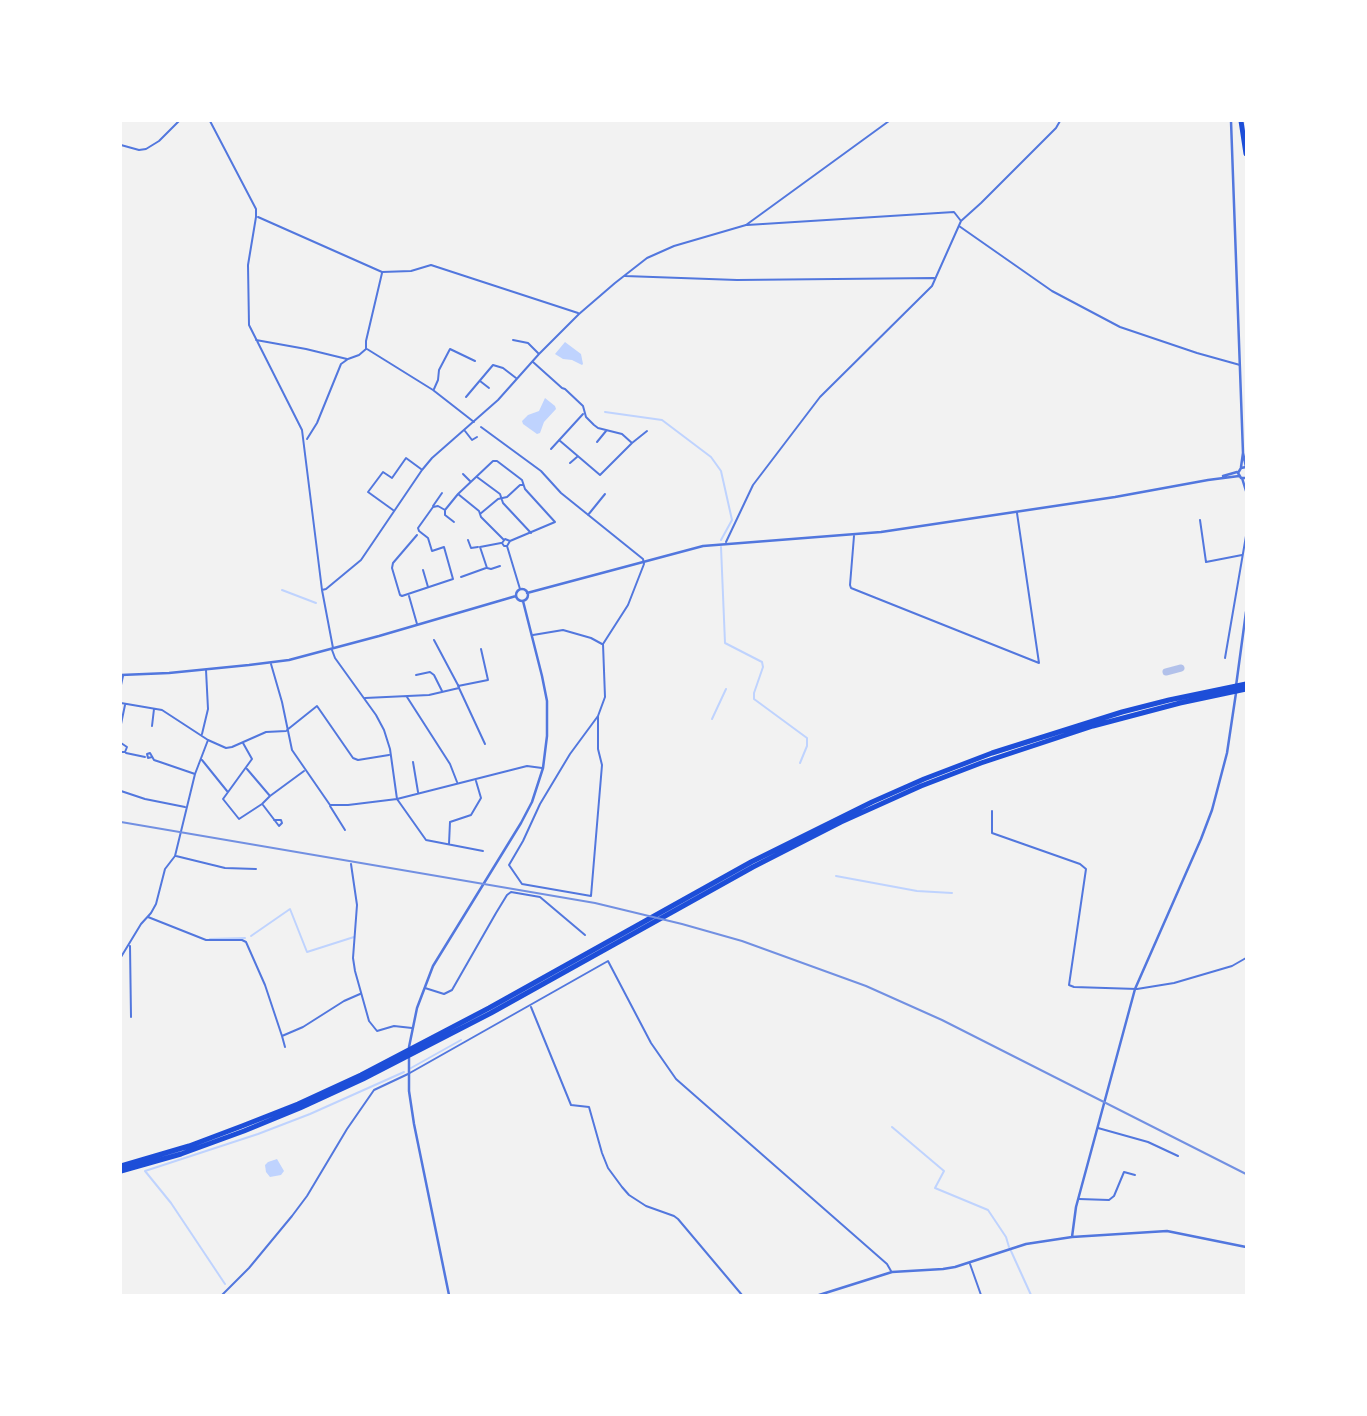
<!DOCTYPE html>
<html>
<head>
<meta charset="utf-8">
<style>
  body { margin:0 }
  #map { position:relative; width:1367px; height:1416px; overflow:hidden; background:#f2f2f2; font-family:"Exo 2",sans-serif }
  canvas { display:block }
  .frame { position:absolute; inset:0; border:122px solid #fff; pointer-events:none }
</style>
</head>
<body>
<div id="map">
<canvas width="1367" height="1416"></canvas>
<div class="frame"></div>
</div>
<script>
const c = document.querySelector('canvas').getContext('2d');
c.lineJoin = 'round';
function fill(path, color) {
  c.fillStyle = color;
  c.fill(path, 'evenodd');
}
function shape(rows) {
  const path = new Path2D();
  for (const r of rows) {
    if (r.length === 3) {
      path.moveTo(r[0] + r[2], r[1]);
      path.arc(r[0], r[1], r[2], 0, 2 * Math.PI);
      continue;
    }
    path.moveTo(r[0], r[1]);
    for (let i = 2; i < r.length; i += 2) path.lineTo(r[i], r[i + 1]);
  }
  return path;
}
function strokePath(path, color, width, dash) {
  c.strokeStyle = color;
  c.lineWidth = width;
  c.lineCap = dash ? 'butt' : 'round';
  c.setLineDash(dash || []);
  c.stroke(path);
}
const water = shape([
  [565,342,581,354,583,364,582,365,572,360,563,359,555,354],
  [545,398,555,406,556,409,544,422,540,433,537,434,523,424,522,421,528,415,539,411],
  [277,1159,284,1171,281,1175,270,1177,266,1172,265,1165,268,1162]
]);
const stream = shape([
  [605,412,662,420,711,457,721,471,732,520,721,540],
  [721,547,725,643,762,662,763,667,754,693,754,699,807,738,807,746,800,763],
  [282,590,316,603],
  [712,719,726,689],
  [836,876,917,891,952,893],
  [251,936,290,909,307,952,354,937],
  [210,939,245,938],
  [411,1068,461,1040],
  [892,1127,944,1171,935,1188,988,1210,1006,1237,1009,1247],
  [1011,1251,1031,1295],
  [225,1284,171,1203,145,1171,258,1134,310,1114,404,1072]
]);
const taxiway = shape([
  [1166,672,1181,668]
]);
const minor = shape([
  [210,121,256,209,256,217,248,265,249,325,302,430,322,590,333,648],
  [121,145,139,150,146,149,159,141,179,121],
  [258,217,382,272,411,271,431,265,578,313],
  [747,225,954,212,961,221],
  [959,226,1052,291,1120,327,1197,353,1240,365],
  [625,276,737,280,934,278],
  [256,340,306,349,347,359],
  [513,340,528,343,538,353],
  [367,349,433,390,474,422],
  [533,362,562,388,565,389,583,406,586,417,594,425,598,428,622,434,632,443,600,475,559,440],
  [480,381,489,388],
  [434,389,438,380,439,370,450,349,475,361],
  [466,397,493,365,503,368,516,378],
  [481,427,541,471,561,493,638,555,643,559,644,564,628,605,603,644,605,697,598,716,598,749,602,765,591,896,522,884,509,865,523,841,540,804,570,754,598,716],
  [465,431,472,440,477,437],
  [307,439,317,423,341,364,348,359,359,355,366,349,366,341,382,273],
  [597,442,606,431],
  [632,443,647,431],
  [551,449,583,414],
  [570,463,577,457],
  [463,474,470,481],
  [477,477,500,494,503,503,531,533],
  [433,506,442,493],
  [393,510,368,492,383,472,392,478,406,458,421,469],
  [445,511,445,515,454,522],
  [480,514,498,499,507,497,520,485,523,485],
  [588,515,605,494],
  [1200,520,1206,562,1242,555],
  [417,535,393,563,392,568,400,595,402,596,453,579,444,547,432,551,428,538,419,531,418,528,433,507,438,506,445,510,458,494],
  [854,536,850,585,851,588,1039,663,1017,513],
  [468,540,471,548,478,547],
  [504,540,481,517,479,511,458,494,493,461,497,461,522,480,525,489,555,522,510,541],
  [726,542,753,485,820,397,932,286,961,221,981,203,1056,128,1060,121],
  [507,546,504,546,502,543,505,539,510,541,507,546,520,589],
  [500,566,491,569,487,568,480,547,501,543],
  [423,570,428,587],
  [461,577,486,568],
  [322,590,326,589,361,560,422,470,432,458,498,400,539,354,579,314,615,283,647,258,674,246,746,225,889,121],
  [409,596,417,624],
  [533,635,563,630,591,638,602,644],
  [434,640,459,687],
  [332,650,335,658,376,715,384,730,390,749,397,799,426,840,483,851],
  [1225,658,1246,536],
  [271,664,282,702,292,750,330,805,348,805,397,799,527,766,542,768],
  [416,675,430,672,434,675,442,691],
  [121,685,123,676],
  [458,686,488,680,481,649],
  [407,697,450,764,457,782],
  [365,698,429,695,459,688,485,744],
  [121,703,162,710,208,740,226,748,232,747,266,732,286,731],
  [121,724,125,705],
  [152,726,154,709],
  [287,730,317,706,353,758,358,760,389,755],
  [202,734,208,709,206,670],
  [121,741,121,752,125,752,127,747,121,743],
  [243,743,252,759,223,799,239,819,262,804,270,796],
  [126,753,145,757],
  [152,757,148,758,147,754,150,753,154,760,160,762,195,774],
  [202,760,227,791],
  [413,762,418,792],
  [247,769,270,796,304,771],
  [121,791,145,799,185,807],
  [263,805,279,826,282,823,281,820,274,820],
  [330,806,345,830],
  [992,811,992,833,1080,864,1086,869,1069,985,1074,987,1137,989,1174,983,1232,966,1246,958],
  [449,844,450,822,471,815,481,798,476,781],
  [176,856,225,868,256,869],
  [351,864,357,905,353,958,355,971,369,1021,377,1031,394,1026,412,1028],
  [148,917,206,940,242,940,246,942,265,985,282,1036],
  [130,946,131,1017],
  [121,957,141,924,151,913,156,904,165,869,175,856,195,774,208,740],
  [425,988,444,994,452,990,496,913,507,895,511,892,540,897,585,935],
  [531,1007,571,1105,589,1107,602,1153,608,1168,622,1187,629,1195,646,1206,674,1216,678,1219,742,1295],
  [285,1047,282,1036,303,1027,344,1001,360,994],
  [1098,1128,1148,1142,1178,1156],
  [1079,1199,1109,1200,1114,1196,1124,1172,1135,1175],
  [970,1264,981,1295],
  [222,1295,249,1268,292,1216,307,1196,347,1129,374,1090,408,1074,608,961,651,1043,676,1079,887,1264,891,1271]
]);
const tertiary = shape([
  [1231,121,1243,453,1241,467],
  [1243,453,1246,467],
  [1246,467,1241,468,1238,473,1241,478,1246,478],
  [1223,476,1237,472],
  [1242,478,1246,491],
  [522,595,6],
  [527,593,703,546,881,532,1115,497,1208,480,1239,476],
  [121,675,169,673,249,665,289,660,379,636,516,596],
  [1236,686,1246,612],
  [409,1047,417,1008,433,966,521,823,532,802,543,768,547,736,547,701,542,676,523,601],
  [409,1058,409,1091,414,1124,449,1295],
  [1072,1237,1076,1207,1135,989,1201,839,1212,810,1227,753,1236,693],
  [819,1295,892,1272,943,1269,955,1267,1026,1244,1072,1237,1167,1231,1246,1247]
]);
const motorway = shape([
  [1241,121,1246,154],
  [121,1166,189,1146,242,1126,298,1104,361,1075,489,1008,751,862,872,802,924,779,992,753,1122,712,1169,700,1246,684],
  [121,1171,181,1154,244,1131,300,1108,363,1079,491,1013,753,867,841,822,921,786,981,763,1093,726,1180,703,1246,689]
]);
const rail = shape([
  [121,822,595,903,682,924,742,941,866,986,942,1020,1246,1174]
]);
fill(water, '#bfd3fe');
strokePath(stream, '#bfd3fe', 2);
strokePath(taxiway, '#b2c1ea', 7);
strokePath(minor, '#5277de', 2);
strokePath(tertiary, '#5277de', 2.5);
strokePath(motorway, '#1d4ed8', 5);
strokePath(rail, '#7290e2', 2);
</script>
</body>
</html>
